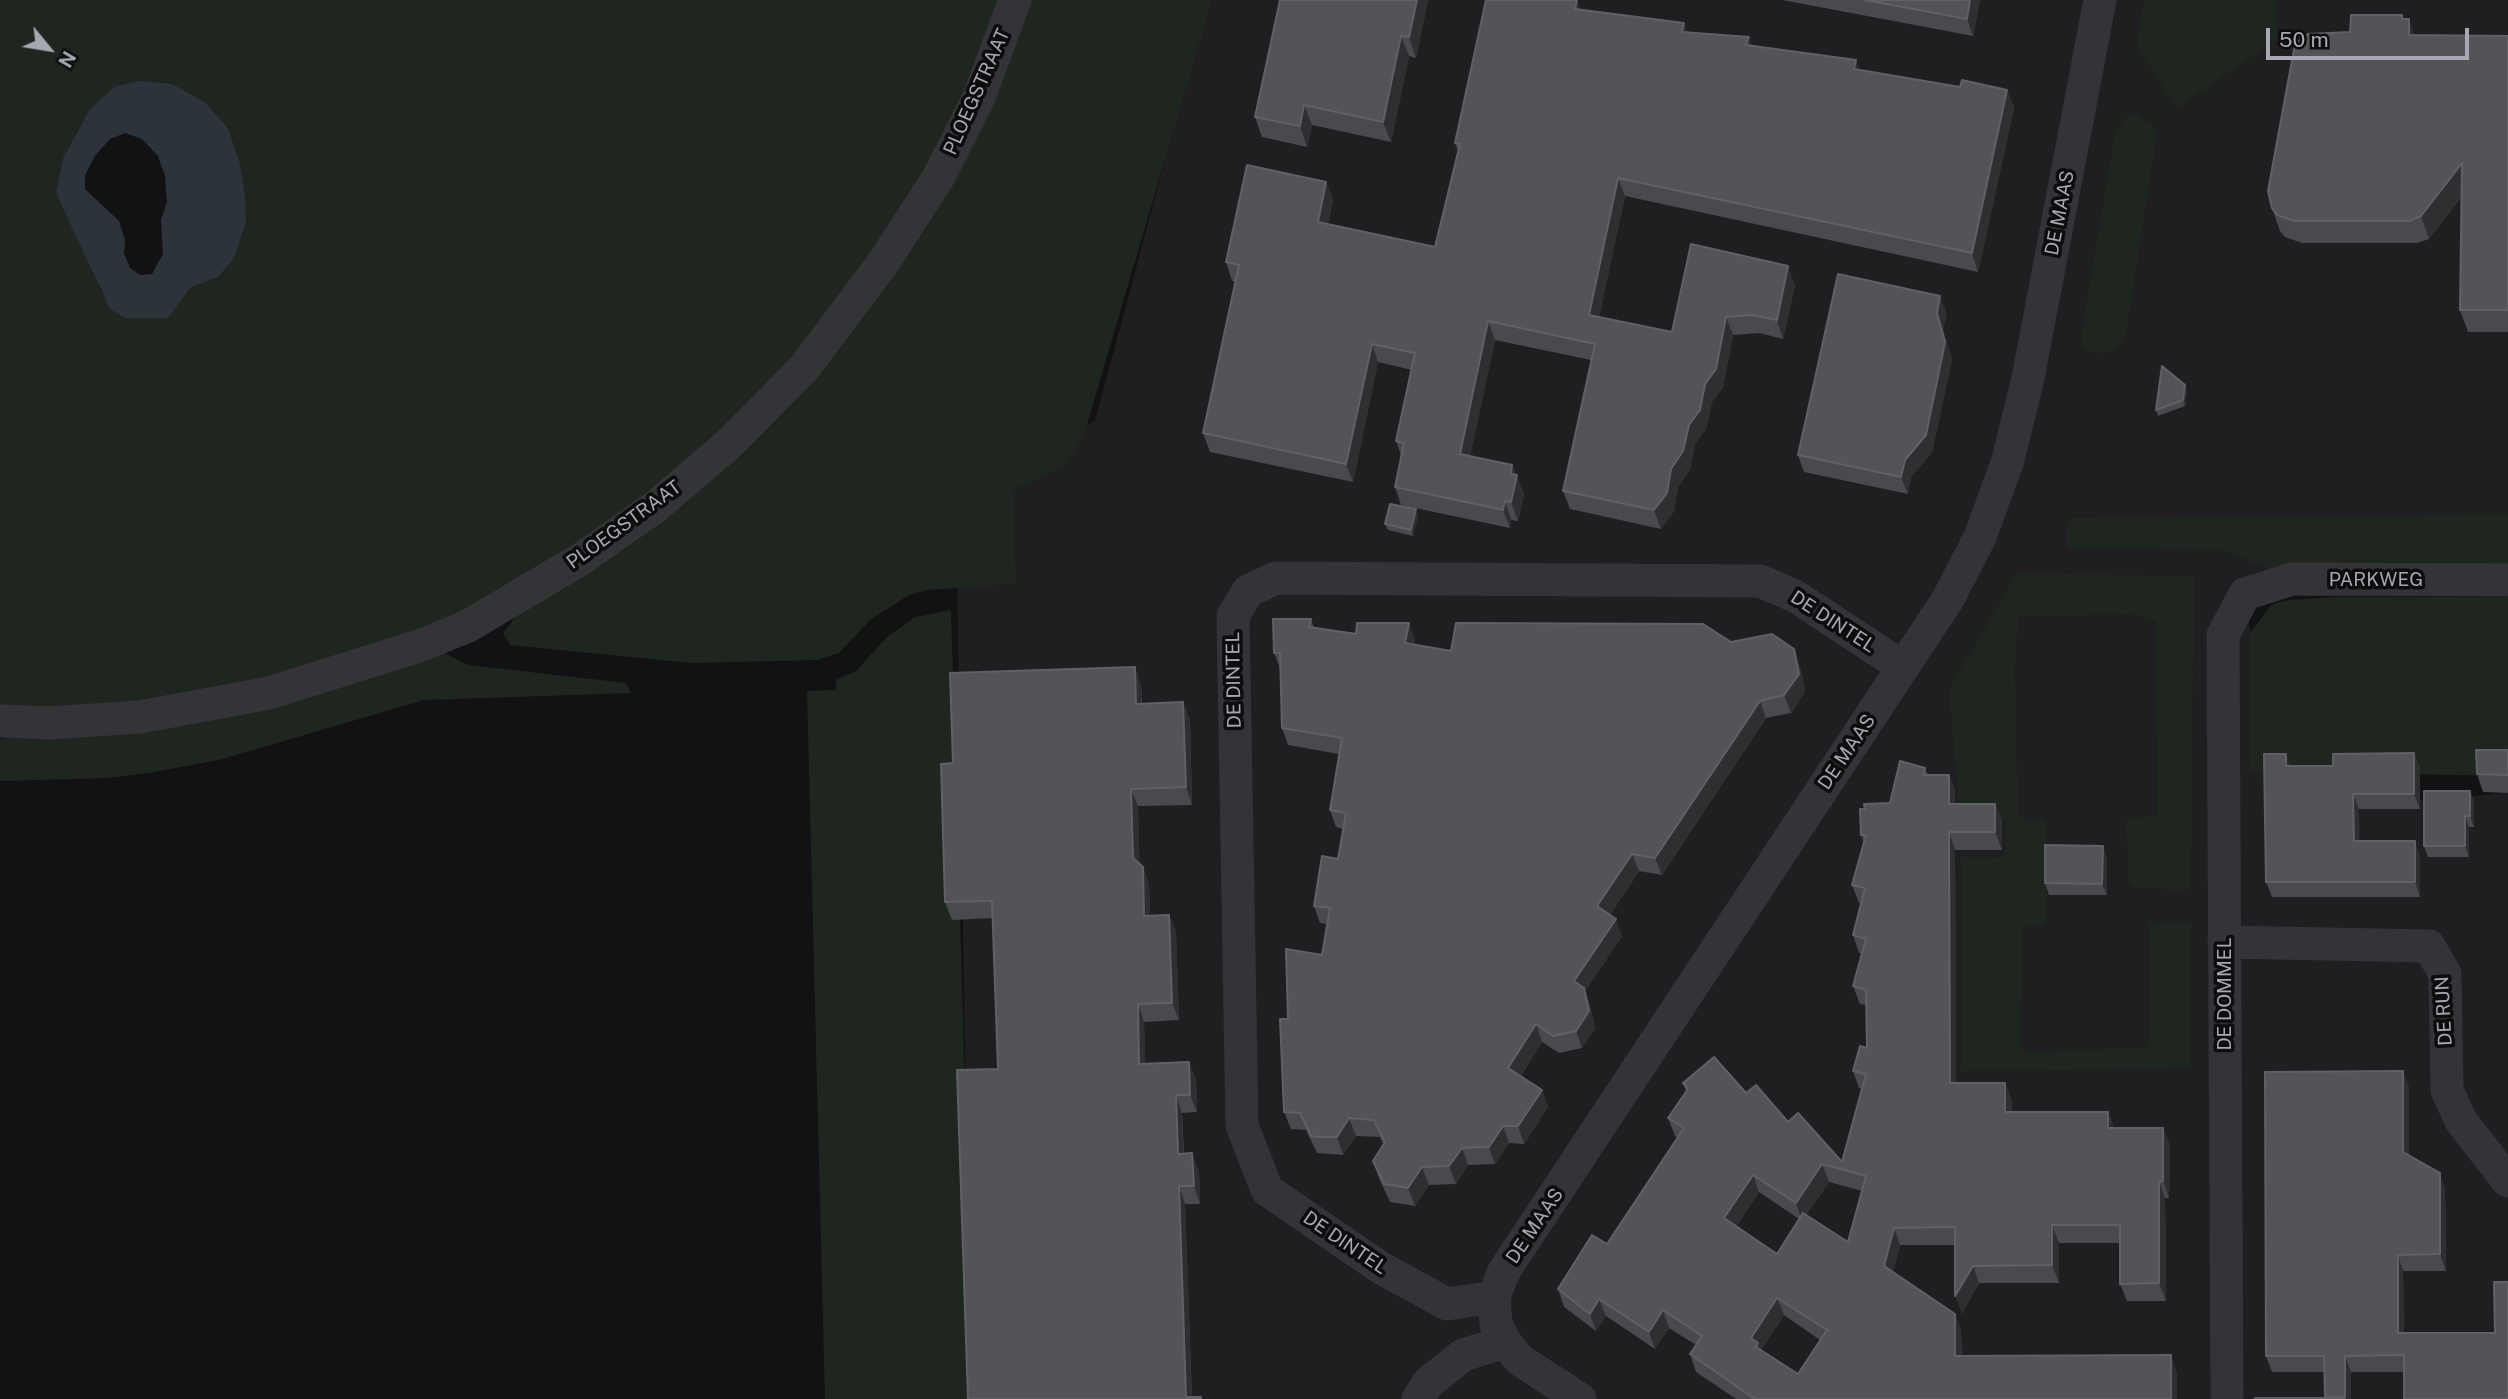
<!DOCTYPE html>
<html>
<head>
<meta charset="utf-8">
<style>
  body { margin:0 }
  #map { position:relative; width:2508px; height:1399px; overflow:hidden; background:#121214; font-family:"Public Sans",sans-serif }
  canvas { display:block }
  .north { position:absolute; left:14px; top:14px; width:70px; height:70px; -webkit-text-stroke:5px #0e0d0e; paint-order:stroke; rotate:120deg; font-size:19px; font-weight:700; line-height:28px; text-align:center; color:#a6a8b2 }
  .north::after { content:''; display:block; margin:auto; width:24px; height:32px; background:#a6a8b2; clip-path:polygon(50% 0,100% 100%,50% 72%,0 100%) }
  .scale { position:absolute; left:2266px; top:28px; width:203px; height:32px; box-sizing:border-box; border:4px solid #a6a8b2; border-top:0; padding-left:9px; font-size:21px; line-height:24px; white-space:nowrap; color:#a6a8b2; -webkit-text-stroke:5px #0e0d0e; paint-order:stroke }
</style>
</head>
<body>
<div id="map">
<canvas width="2508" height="1399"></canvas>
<div class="north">N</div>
<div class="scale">50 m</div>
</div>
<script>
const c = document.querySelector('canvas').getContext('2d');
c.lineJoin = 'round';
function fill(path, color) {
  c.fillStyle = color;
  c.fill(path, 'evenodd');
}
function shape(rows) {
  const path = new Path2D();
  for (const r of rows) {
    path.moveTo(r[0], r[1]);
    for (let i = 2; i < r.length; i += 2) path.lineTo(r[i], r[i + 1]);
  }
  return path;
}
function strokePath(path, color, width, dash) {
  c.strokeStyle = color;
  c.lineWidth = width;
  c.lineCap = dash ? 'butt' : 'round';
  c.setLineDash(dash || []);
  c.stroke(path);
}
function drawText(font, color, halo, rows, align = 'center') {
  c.font = font + ' "Public Sans",sans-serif';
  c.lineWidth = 7;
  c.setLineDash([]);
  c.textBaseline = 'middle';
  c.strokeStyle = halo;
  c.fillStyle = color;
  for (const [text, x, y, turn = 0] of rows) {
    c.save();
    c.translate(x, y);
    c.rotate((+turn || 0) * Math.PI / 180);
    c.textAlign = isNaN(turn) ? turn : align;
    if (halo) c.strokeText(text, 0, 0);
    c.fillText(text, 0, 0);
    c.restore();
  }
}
const built = shape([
  [1208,0,2508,0,2508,560,2245,598,2278,811,2508,793,2508,1399,971,1399,957,570,1013,472,1095,421]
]);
const green = shape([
  [0,0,1005,0,930,173,798,360,721,434,575,550,425,632,264,685,139,706,0,709],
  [206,103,228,128,240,163,218,277,190,288,102,294,89,258,56,193,63,158,90,109],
  [1027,0,1212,0,1085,431,1065,467,1013,490,1016,584,927,590,909,595,871,619,839,653,817,660,692,663,510,645,503,633,521,610,814,374],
  [2144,0,2277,0,2276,40,2177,108,2140,51,2137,38],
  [2137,114,2152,124,2157,134,2126,333,2114,350,2096,354,2083,347,2081,336,2114,139,2123,120,2129,115],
  [2508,514,2508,565,2322,565,2269,569,2224,550,2071,548,2067,544,2067,527,2073,518],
  [2017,573,2194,576,2191,885,2187,890,2135,888,2129,885,2126,819,2156,816,2157,813,2156,620,2128,614,2018,617,2015,671,2018,815,2025,819,2046,820,2047,922,2045,925,2029,925,2023,929,2020,1047,2027,1052,2147,1047,2150,1030,2149,923,2191,922,2191,1069,1961,1071,1961,857,2004,858,2007,819,1960,817,1949,690],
  [2336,597,2508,597,2508,776,2249,771,2250,633,2272,604,2289,600],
  [951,610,974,1399,825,1399,807,691,836,690,836,680,856,671,887,637,915,617],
  [445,653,468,665,626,683,631,693,424,700,219,760,149,773,106,778,0,781,0,739,49,733]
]);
const water = shape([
  [140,81,172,84,206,103,228,128,240,163,245,196,246,222,234,258,218,277,190,288,168,318,125,318,110,309,56,193,63,158,90,109,116,86],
  [125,133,142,139,158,156,165,176,167,202,161,220,163,254,152,274,140,275,130,268,124,253,125,240,119,221,85,189,85,175,95,156,110,139]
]);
const minor = shape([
  [0,721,50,723,140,717,269,693,422,645,468,626,581,559,655,507,730,443,804,368,883,263,938,178,979,97,1015,0],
  [2224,942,2429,946,2445,974,2447,1090,2461,1121,2508,1181],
  [1494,1297,1447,1304,1381,1268,1267,1190,1242,1125,1233,616,1248,591,1276,578,1760,581,1795,596,1903,667],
  [1418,1399,1428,1383,1463,1355,1505,1342],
  [1580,1399,1520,1360,1505,1342,1496,1324,1494,1297,1504,1271,1948,599,1980,537,2008,460,2028,378,2100,0],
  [2227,1399,2223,635,2245,594,2292,579,2508,580]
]);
const wall = shape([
  [1280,0,1428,0,1416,58,1409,56,1391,142,1312,125,1307,147,1262,137,1255,117],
  [1782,0,1980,0,1973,36],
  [1580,10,1859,70,1960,87,2007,90,2014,108,1978,272,1625,196,1599,317,1672,332,1795,285,1783,339,1759,333,1733,335,1723,387,1712,402,1706,429,1695,444,1690,469,1678,487,1674,511,1661,529,1570,509,1563,491,1591,360,1495,340,1470,456,1512,465,1524,494,1518,521,1511,520,1510,528,1401,505,1395,487,1401,455,1396,441,1412,370,1378,362,1353,482,1210,452,1203,433,1236,282,1232,281,1226,262,1326,182,1333,200,1328,224,1435,247,1458,152,1455,143],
  [2350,32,2415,35,2508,36,2508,332,2468,332,2460,310,2462,196,2429,239,2417,243,2302,243,2285,237,2280,231,2272,208],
  [1947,313,1943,330,1952,359,1932,452,1911,477,1908,494,1804,472,1798,455],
  [2187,391,2185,406,2158,416,2156,410],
  [1418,515,1413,536,1388,530,1385,524],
  [1311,619,1314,628,1415,640,1414,645,1451,651,1731,642,1800,666,1805,691,1791,713,1766,718,1662,875,1639,871,1610,915,1622,936,1585,991,1590,1005,1595,1029,1582,1048,1559,1053,1542,1042,1521,1076,1542,1090,1548,1107,1524,1144,1509,1143,1495,1164,1468,1165,1456,1184,1429,1185,1415,1206,1390,1202,1379,1178,1373,1161,1383,1144,1380,1137,1356,1136,1343,1155,1317,1153,1306,1130,1291,1129,1284,1112,1288,1019,1322,955,1327,924,1320,923,1314,906,1338,859,1343,829,1336,827,1330,810,1339,754,1288,745,1282,728,1280,668,1274,653],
  [1141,685,1142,704,1183,702,1190,720,1192,805,1138,806,1139,864,1143,867,1149,885,1150,915,1169,915,1176,932,1179,1020,1144,1022,1145,1064,1196,1079,1197,1112,1182,1113,1184,1154,1199,1171,1200,1204,1185,1204,1192,1397,968,1399,998,1069,993,918,952,920,945,902,953,763],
  [2508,750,2508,793,2483,792,2477,774],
  [2414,753,2420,768,2420,809,2359,809,2359,841,2420,856,2420,897,2272,897,2266,882,2291,766,2333,766],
  [1925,768,1928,775,1949,775,1955,792,1955,804,1995,804,2002,821,2002,850,1955,850,1956,1083,2005,1083,2012,1101,2012,1112,2108,1112,2114,1128,2163,1128,2170,1146,2169,1198,2165,1198,2166,1301,2127,1301,2120,1284,2120,1243,2059,1243,2059,1283,1979,1283,1962,1314,1955,1245,1900,1245,1893,1272,1955,1314,1961,1331,1962,1356,2177,1372,2177,1399,1736,1399,1696,1372,1690,1354,1696,1345,1669,1328,1655,1349,1606,1316,1596,1331,1564,1307,1558,1289,1607,1244,1678,1138,1675,1136,1668,1118,1686,1092,1683,1083,1746,1093,1788,1122,1842,1162,1862,1089,1859,1088,1853,1071,1867,1048,1866,1005,1860,1004,1853,986,1862,954,1859,953,1853,935,1861,903,1859,903,1852,885,1864,843,1861,835,1865,809,1890,803],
  [1829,1182,1862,1191,1848,1242,1806,1215],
  [1759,1192,1799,1219,1777,1254,1736,1227],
  [1784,1315,1820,1340,1798,1374,1761,1350],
  [2470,791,2474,802,2474,827,2469,827,2469,857,2428,857,2424,846],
  [2107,858,2107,895,2049,895,2045,883],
  [2409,1087,2409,1156,2445,1189,2446,1271,2403,1271,2404,1333,2508,1399,2404,1372,2351,1372,2351,1399,2255,1399,2325,1398,2324,1372,2272,1372,2266,1356]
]);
const shadedWall = shape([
  [1417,0,1428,0,1416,58,1409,37],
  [1577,0,1584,19,1575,9],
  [1970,0,1980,0,1973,36,1967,19],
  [2402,15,2409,34,2409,19,2417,41,2417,57,2402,19],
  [1684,23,1691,42,1682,32],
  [1401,36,1409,56,1391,142,1383,122],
  [1749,37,1755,55,1746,45],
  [1856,60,1862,78,1854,69],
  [2007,90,2014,108,1978,272,1972,253],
  [1304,105,1312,125,1307,147,1300,126],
  [2462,163,2470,185,2429,239,2421,216],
  [1618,178,1625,196,1596,333,1589,315],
  [1326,182,1333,200,1324,240,1318,222],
  [1788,266,1795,285,1783,339,1777,320],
  [1940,296,1947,313,1943,330,1952,359,1932,452,1911,477,1908,494,1901,477],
  [1726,317,1733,335,1723,387,1712,402,1706,429,1695,444,1690,469,1678,487,1674,511,1661,529,1654,510,1705,384],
  [1488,321,1495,340,1467,472,1460,454],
  [1372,344,1378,362,1353,482,1346,464],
  [2185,385,2187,391,2185,406,2183,400],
  [1512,465,1524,494,1518,521,1511,502,1511,474],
  [1505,501,1511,520,1510,528,1503,510],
  [1416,509,1418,515,1413,536,1411,530],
  [1409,623,1415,640,1411,661,1405,643],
  [1794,649,1800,666,1805,691,1791,713,1784,695],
  [1135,667,1141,685,1142,722,1136,704],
  [1760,701,1766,718,1662,875,1655,858],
  [1183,702,1190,720,1192,805,1186,787],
  [2414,753,2420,768,2420,809,2414,794],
  [2286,754,2292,769,2286,766],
  [1949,775,1955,792,1956,822,1949,804],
  [1131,789,1138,806,1140,876,1133,858],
  [2470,791,2474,802,2474,827,2470,816],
  [2353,794,2359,809,2360,856,2354,841],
  [1995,804,2002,821,2002,850,1995,832],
  [2465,816,2469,827,2469,857,2465,846],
  [1949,832,1955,850,1956,1101,1950,1083],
  [2415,841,2420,856,2420,897,2415,882],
  [2103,846,2107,858,2107,895,2102,884],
  [1632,854,1639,871,1604,924,1597,906],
  [1143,867,1149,885,1151,933,1144,916],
  [1169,915,1176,932,1179,1020,1172,1003],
  [1616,919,1622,936,1585,991,1590,1005,1595,1029,1582,1048,1576,1031,1574,981],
  [1138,1004,1144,1022,1146,1081,1139,1064],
  [1536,1024,1542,1042,1515,1085,1508,1068],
  [1189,1062,1196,1079,1197,1112,1190,1095],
  [2403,1071,2409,1087,2409,1168,2403,1152],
  [2005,1083,2012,1101,2012,1129,2005,1112],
  [1542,1090,1548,1107,1524,1144,1518,1126],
  [1176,1095,1182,1113,1184,1171,1178,1154],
  [2108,1112,2114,1129,2108,1128],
  [1349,1118,1356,1136,1343,1155,1337,1137],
  [1503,1126,1509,1143,1495,1164,1489,1147],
  [2163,1128,2170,1146,2169,1198,2163,1181],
  [1462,1148,1468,1165,1456,1184,1449,1166],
  [1192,1153,1199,1171,1200,1204,1194,1186],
  [1822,1164,1829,1182,1802,1221,1796,1203],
  [1422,1167,1429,1185,1415,1206,1408,1188],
  [2440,1173,2445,1189,2446,1271,2440,1254],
  [1753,1175,1759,1192,1730,1236,1724,1218],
  [2159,1181,2165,1198,2166,1301,2159,1283],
  [1179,1186,1185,1204,1192,1399,1186,1397],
  [2052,1225,2059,1243,2059,1283,2052,1265],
  [1894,1228,1900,1245,1890,1284,1884,1266],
  [2398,1255,2403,1271,2404,1349,2398,1333],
  [1973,1266,1979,1283,1962,1314,1955,1296],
  [1777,1298,1784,1315,1761,1350,1765,1361,1751,1338],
  [1599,1299,1606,1316,1596,1331,1590,1314],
  [1663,1310,1669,1328,1655,1349,1649,1332],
  [1955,1314,1961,1331,1962,1373,1955,1356],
  [2171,1355,2177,1372,2177,1399,2171,1399],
  [2345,1356,2351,1372,2351,1399,2346,1399,2345,1397]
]);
const building = shape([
  [1280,0,1417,0,1409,37,1401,36,1383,122,1304,105,1300,126,1255,117,1280,0],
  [1486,0,1577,0,1575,9,1684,23,1682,32,1749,37,1746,45,1856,60,1854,69,1960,87,1962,80,2007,90,1972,253,1618,178,1589,315,1672,332,1691,244,1788,266,1777,320,1752,315,1726,317,1716,369,1705,384,1700,410,1689,425,1683,451,1671,469,1667,493,1654,510,1563,491,1595,344,1488,321,1460,454,1512,465,1511,474,1517,475,1511,502,1505,501,1503,510,1395,487,1404,443,1396,441,1415,353,1372,344,1346,464,1203,433,1239,265,1226,262,1247,165,1326,182,1318,222,1435,247,1460,144,1455,143,1486,0],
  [1865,0,1970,0,1967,19,1865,0],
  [2351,15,2402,15,2402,19,2409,19,2409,35,2508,36,2508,310,2460,310,2462,163,2421,216,2409,221,2294,221,2277,215,2272,208,2268,191,2295,44,2308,34,2350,32,2351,15],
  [1838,274,1940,296,1937,313,1945,342,1926,435,1905,460,1901,477,1798,455,1838,274],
  [2162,366,2185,385,2183,400,2156,410,2162,366],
  [1390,504,1416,509,1411,530,1385,524,1390,504],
  [1273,619,1311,619,1309,627,1356,634,1357,623,1409,623,1405,643,1451,651,1456,623,1703,624,1731,642,1772,634,1794,649,1799,674,1784,695,1760,701,1655,858,1632,854,1597,906,1616,919,1574,981,1584,988,1589,1011,1576,1031,1553,1036,1536,1024,1508,1068,1542,1090,1518,1126,1503,1126,1489,1147,1462,1148,1449,1166,1422,1167,1408,1188,1384,1184,1373,1161,1385,1142,1374,1120,1349,1118,1337,1137,1319,1137,1311,1136,1300,1113,1284,1112,1280,1019,1288,1019,1286,949,1322,955,1330,908,1314,906,1322,856,1338,859,1346,813,1330,810,1342,738,1282,728,1280,653,1274,653,1273,619],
  [1135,667,1136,704,1183,702,1186,787,1131,789,1133,858,1143,867,1144,916,1169,915,1172,1003,1138,1004,1139,1064,1189,1062,1190,1095,1176,1095,1178,1154,1192,1153,1194,1186,1179,1186,1186,1397,1201,1397,1201,1399,968,1399,957,1070,998,1069,992,901,945,902,941,764,953,763,950,673,1135,667],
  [2476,750,2508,750,2508,775,2477,774,2476,750],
  [2414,753,2414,794,2353,794,2354,841,2415,841,2415,882,2266,882,2264,754,2286,754,2286,766,2333,766,2333,754,2414,753],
  [1900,761,1925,768,1923,775,1949,775,1949,804,1995,804,1995,832,1949,832,1950,1083,2005,1083,2005,1112,2108,1112,2108,1128,2163,1128,2163,1181,2159,1181,2159,1283,2120,1284,2120,1225,2052,1225,2052,1265,1973,1266,1955,1296,1955,1227,1894,1228,1884,1266,1955,1314,1955,1356,2171,1355,2171,1399,1755,1399,1690,1354,1702,1336,1663,1310,1649,1332,1599,1299,1590,1314,1558,1289,1592,1235,1607,1244,1684,1128,1668,1118,1688,1089,1683,1083,1714,1057,1746,1093,1756,1085,1788,1122,1798,1113,1842,1162,1866,1074,1853,1071,1860,1046,1867,1048,1866,990,1853,986,1866,939,1853,935,1865,888,1852,885,1866,835,1861,835,1860,809,1865,809,1864,804,1890,803,1900,761],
  [1822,1164,1866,1176,1848,1242,1803,1213,1777,1254,1724,1218,1753,1175,1796,1203,1822,1164],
  [1777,1298,1827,1330,1798,1374,1756,1347,1758,1343,1751,1338,1777,1298],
  [2424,791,2470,791,2470,816,2465,816,2465,846,2424,846,2424,791],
  [2045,845,2103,846,2102,884,2045,883,2045,845],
  [2403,1071,2403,1152,2440,1173,2440,1254,2398,1255,2398,1333,2495,1333,2494,1282,2508,1282,2508,1399,2404,1399,2404,1355,2345,1356,2345,1397,2325,1397,2324,1356,2266,1356,2265,1072,2403,1071],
  [2255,1398,2344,1398,2344,1399,2255,1399,2255,1398]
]);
const streetNames = [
  ["PLOEGSTRAAT",977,92,-66],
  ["DE MAAS",2060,213,-79],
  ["PLOEGSTRAAT",624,525,-36],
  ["PARKWEG",2376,580],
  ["DE DINTEL",1833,622,33],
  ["DE DINTEL",1234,680,-91],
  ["DE MAAS",1847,752,-56],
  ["DE DOMMEL",2225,994,-90],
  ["DE RUN",2444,1011,-93],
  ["DE MAAS",1535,1226,-56],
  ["DE DINTEL",1345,1243,34]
];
fill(built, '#1f1e20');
fill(green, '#1f2620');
fill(water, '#2d333a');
strokePath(minor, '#343438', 33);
fill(wall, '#49494e');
fill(shadedWall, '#2f2f32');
fill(building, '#535358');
strokePath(building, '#606166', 2);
drawText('19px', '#a6a8b2', '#0e0d0e', streetNames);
</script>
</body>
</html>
